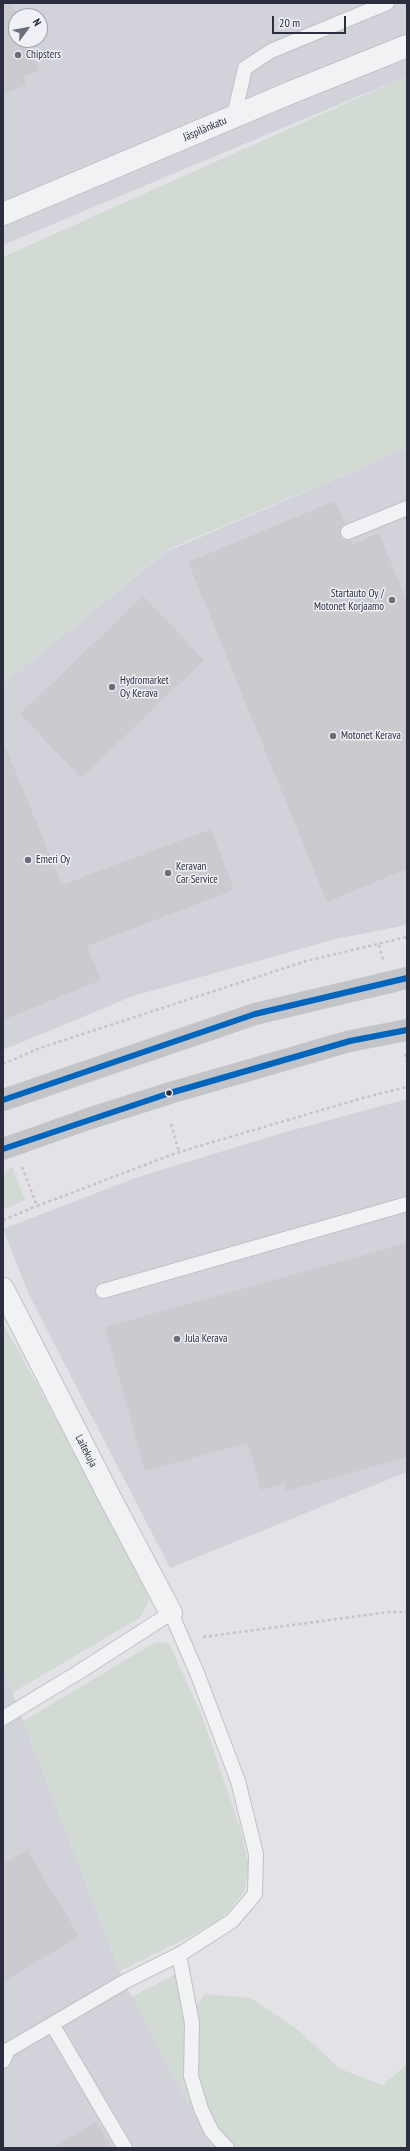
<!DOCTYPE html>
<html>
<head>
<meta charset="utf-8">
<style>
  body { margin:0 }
  #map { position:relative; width:410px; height:2151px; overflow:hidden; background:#e3e3e7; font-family:"PT Sans Narrow",sans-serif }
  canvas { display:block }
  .frame { position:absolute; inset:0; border:4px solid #2a2e3f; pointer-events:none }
  .north { position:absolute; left:8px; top:8px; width:40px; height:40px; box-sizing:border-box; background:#f0f1f6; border:1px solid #a1a3ad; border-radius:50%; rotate:58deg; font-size:11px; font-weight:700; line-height:16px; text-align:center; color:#2a2e3f }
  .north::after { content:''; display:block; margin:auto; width:14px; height:18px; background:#6b6d7a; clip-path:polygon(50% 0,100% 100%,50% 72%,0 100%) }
  .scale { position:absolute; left:272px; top:16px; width:74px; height:18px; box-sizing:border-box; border:2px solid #2a2e3f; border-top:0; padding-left:5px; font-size:12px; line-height:14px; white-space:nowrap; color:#2a2e3f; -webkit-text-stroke:3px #f0f1f6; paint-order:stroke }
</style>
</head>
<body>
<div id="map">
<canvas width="410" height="2151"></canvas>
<div class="frame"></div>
<div class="north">N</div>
<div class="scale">20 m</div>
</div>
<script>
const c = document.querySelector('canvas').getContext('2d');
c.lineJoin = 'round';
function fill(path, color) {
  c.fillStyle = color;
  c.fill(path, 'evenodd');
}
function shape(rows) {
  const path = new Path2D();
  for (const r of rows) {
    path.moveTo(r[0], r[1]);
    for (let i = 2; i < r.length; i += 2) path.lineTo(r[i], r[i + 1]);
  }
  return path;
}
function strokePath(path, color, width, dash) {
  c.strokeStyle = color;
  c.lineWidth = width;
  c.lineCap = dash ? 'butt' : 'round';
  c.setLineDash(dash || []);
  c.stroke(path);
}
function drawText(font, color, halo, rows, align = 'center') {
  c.font = font + ' "PT Sans Narrow",sans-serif';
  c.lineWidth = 3;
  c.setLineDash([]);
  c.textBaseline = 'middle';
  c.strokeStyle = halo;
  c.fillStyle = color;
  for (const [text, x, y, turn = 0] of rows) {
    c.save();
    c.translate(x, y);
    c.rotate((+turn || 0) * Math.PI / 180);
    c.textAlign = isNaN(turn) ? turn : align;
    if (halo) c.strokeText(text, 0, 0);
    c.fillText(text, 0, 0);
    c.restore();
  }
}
const built = shape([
  [3,3,407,3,407,76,3,245],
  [16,16,40,16,40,40,16,40],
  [407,448,407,925,336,939,133,996,3,1050,3,684,166,552],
  [407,1099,407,1472,170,1568,29,1295,3,1229,138,1177,289,1131],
  [3,1669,124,1982,212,2148,3,2148]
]);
const green = shape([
  [407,76,407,448,169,549,3,684,3,257],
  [12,1166,25,1200,3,1210,3,1175],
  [3,1323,144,1579,149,1600,141,1617,12,1693,3,1669],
  [156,1642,169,1643,202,1716,240,1828,249,1867,244,1892,225,1915,207,1928,120,1971,23,1721],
  [182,1971,191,2077,227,2148,212,2148,132,1997],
  [205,1994,251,1998,298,2030,340,2069,383,2085,407,2064,407,2148,233,2148,218,2130,199,2083,195,2007]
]);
const building = shape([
  [3,3,11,3,17,16,16,40,26,40,39,70,23,77,26,85,3,94],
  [335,501,345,524,340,531,343,539,351,540,353,544,379,533,407,602,407,869,327,902,188,562],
  [143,596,204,660,81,778,20,714],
  [3,741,62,885,211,829,234,890,87,946,101,980,3,1020],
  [407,1243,407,1457,286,1491,285,1483,261,1490,248,1443,145,1471,105,1327],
  [27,1850,79,1936,3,1982,3,1864],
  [96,2122,112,2148,52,2148]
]);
const path = shape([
  [379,945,383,960],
  [405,1054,407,1061],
  [3,1064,40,1048,306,961,407,937],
  [171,1124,179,1152],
  [22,1167,37,1206,179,1152,366,1097,407,1087],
  [3,1220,37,1206],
  [203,1637,389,1612,407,1612]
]);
const lane = shape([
  [234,116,245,68,271,51,387,3],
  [348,532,407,508],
  [103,1291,407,1204],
  [3,1718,79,1672,171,1613,197,1673,238,1781,256,1854,255,1894,232,1921,182,1953,124,1982,8,2050,3,2061],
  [179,1955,192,2023,191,2076,201,2109,212,2132,227,2148],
  [52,2024,125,2148]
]);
const street = shape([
  [3,214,292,92,407,46],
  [3,1289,109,1496,171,1613]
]);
const secondary = shape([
  [3,1100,255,1014,407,978],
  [3,1149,88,1119,170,1093,350,1041,407,1030]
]);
const bus1 = shape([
  [3,1100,255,1014,407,978],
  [3,1149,170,1093,350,1041,407,1030]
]);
const markers = [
  [18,55,4,"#6b6d7a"],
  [392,600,4,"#6b6d7a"],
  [112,687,4,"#6b6d7a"],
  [333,736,4,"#6b6d7a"],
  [28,860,4,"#6b6d7a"],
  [168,873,4,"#6b6d7a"],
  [169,1093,3.5,"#2a2e3f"],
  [177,1339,4,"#6b6d7a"]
];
const poiNames = [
  ["Chipsters",26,55],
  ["Startauto Oy /",384,594,"right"],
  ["Motonet Korjaamo",384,607,"right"],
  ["Hydromarket",120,681],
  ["Oy Kerava",120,694],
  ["Motonet Kerava",341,736],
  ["Emeri Oy",36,860],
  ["Keravan",176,867],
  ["Car Service",176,880],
  ["Jula Kerava",185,1339]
];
const streetNames = [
  ["Jäspilänkatu",205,129,-23],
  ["Laitekuja",86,1451,63]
];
fill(built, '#d1d2da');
fill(green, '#d1dad3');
fill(building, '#cbcbcf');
strokePath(lane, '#c1c1c5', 16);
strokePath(street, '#c1c1c5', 24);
strokePath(path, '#c4c4c8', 2.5, [3, 3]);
strokePath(lane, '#f1f2f4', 14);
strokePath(street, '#f1f2f4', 22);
strokePath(secondary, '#c3c4c8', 22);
strokePath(bus1, '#0065bd', 6);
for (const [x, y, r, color] of markers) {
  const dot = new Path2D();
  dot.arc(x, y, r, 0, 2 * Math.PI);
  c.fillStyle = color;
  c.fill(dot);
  strokePath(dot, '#f0f1f6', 1.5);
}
drawText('11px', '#2a2e3f', '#f0f1f6', poiNames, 'left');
drawText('11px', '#2a2e3f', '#f0f1f6', streetNames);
</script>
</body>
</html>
